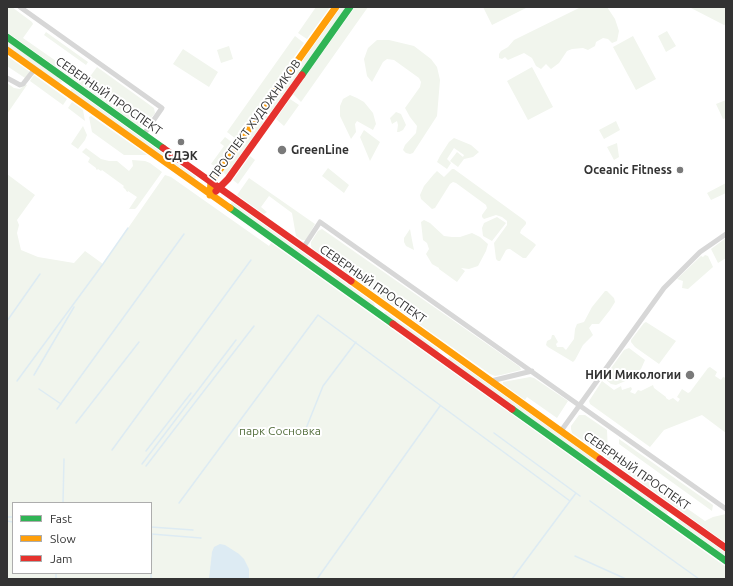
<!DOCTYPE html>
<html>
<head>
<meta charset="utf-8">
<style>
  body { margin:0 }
  #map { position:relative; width:733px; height:586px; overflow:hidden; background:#fff; font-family:Ubuntu,sans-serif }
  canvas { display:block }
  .frame { position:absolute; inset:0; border:8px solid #333; pointer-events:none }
  .legend { position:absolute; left:12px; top:502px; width:140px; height:72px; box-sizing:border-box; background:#fff; border:1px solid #adadad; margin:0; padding:5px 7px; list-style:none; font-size:12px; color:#333 }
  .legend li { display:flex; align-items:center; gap:8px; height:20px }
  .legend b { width:20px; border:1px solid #adadad }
</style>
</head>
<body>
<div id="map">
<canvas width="733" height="586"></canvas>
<div class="frame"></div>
<ul class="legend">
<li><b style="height:5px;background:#30b455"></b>Fast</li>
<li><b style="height:5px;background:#ff9f0a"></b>Slow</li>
<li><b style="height:5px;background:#e5322d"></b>Jam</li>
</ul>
</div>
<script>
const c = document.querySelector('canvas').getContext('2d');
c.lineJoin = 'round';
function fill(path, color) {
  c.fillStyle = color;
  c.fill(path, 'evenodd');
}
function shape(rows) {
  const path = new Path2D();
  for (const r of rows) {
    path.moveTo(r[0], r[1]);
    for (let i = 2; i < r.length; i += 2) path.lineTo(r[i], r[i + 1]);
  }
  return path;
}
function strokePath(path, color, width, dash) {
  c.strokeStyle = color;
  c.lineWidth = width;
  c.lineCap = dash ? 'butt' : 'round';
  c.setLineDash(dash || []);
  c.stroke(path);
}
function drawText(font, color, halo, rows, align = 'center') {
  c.font = font + ' Ubuntu,sans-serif';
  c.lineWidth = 4;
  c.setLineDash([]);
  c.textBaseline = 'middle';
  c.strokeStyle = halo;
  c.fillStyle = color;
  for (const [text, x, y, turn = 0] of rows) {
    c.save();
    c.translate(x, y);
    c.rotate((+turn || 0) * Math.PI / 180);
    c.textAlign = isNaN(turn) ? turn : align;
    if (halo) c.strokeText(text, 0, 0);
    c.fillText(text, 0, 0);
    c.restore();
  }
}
const green = shape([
  [7,7,12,7,32,22,33,24,23,38,86,82,97,67,154,108,155,113,145,126,140,127,7,32],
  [316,7,330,7,307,39,298,33],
  [341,7,346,7,226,175,223,172],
  [355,7,368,7,301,102,293,94],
  [483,7,528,7,492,25],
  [581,7,607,7,615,19,619,31,617,41,612,43,608,39,603,38,596,42,595,46,588,50,583,48,572,49,567,51,559,63,551,69,546,64,541,69,536,66,532,58,524,53,508,60,505,57,502,59,499,58,499,54,501,51,508,47,514,40],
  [693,7,726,7,726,24,724,25,691,8],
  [667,31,676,46,666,52,658,36],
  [46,32,88,62,86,65,44,35],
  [295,36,304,43,236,139,227,132],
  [633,36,656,79,636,90,613,47],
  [377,40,389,40,414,46,431,59,437,67,440,80,437,116,413,153,410,154,406,153,403,150,405,145,416,133,417,126,410,117,405,108,420,87,421,82,419,78,394,60,387,59,383,62,372,82,367,76,364,59,368,48],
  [7,41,61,79,62,82,59,83,7,46],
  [229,46,233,59,221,63,217,50],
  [183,49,218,72,209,87,173,64],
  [7,56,30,72,25,78,7,66],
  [532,67,553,107,528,120,507,81],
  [34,75,67,99,63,105,30,81],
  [7,83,14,88,20,89,25,84,27,85,7,114],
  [71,89,73,89,196,177,195,179,176,165,172,164,71,92],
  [350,95,357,98,364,102,373,113,376,124,373,130,357,121,355,124,356,132,351,139,340,116,340,106,343,99],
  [290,99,299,105,284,126,276,119],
  [726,100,726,118,723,119,716,104],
  [72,102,83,110,85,121,68,108],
  [396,112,401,114,406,125,403,130,399,132,397,132,398,125,397,121,392,124,390,118],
  [91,116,147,155,124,155,92,132,89,117],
  [616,121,620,130,604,139,599,130],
  [83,126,87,135,85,140,78,149,71,144],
  [364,130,380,142,370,161,360,137],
  [225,137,233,143,216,167,211,164,224,146,220,143],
  [454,138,471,145,479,152,473,157,464,159,458,167,450,161,457,152,463,157,464,155,454,148,447,159,451,163,447,169,437,162,440,156,449,142],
  [617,143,619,157,614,160,607,147],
  [86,148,101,159,109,161,117,161,129,171,133,166,132,160,145,161,150,163,162,172,137,207,135,209,129,209,137,197,128,191,128,192,126,191,126,190,123,187,124,186,102,170,101,171,98,169,97,170,96,169,96,168,88,162,90,158,82,152],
  [250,156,255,160,238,184,233,180],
  [328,168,349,185,344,193,322,176],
  [452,169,454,169,524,220,526,222,526,224,521,230,520,233,534,243,536,245,526,258,523,258,510,249,508,249,506,250,500,261,498,261,496,259,494,243,507,225,507,221,502,217,496,215,484,219,482,217,482,215,487,208,486,205,456,183,453,182,450,184,435,208,432,209,421,199,420,195,424,186,434,174,437,171,444,177],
  [7,174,35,195,17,220,19,225,17,233,21,250,38,257,74,263,85,251,103,264,165,175,171,177,269,246,271,243,726,567,726,579,7,579],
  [13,503,151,503,151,573,13,573],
  [249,178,315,224,306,240,302,240,296,236,292,213,269,196,261,207,267,212,264,214,237,195],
  [726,183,726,193,711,200,707,193],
  [232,202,374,303,375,306,373,306,230,205],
  [497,217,506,223,492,241,483,236,482,228,484,223],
  [424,220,430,223,444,236,452,237,460,237,472,233,480,237,488,244,486,251,478,266,469,269,461,268,465,271,457,282,439,269,439,268,432,264,426,254,429,249,427,243,423,240,421,222],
  [322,229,520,367,521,370,501,375,495,376,490,374,313,249,311,246,311,242,318,231],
  [410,229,412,240,414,250,406,246,404,242,404,238],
  [726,238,726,258,718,263,711,249],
  [705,255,708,256,713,267,688,289,682,288,683,281,677,279,701,256,703,257],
  [605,291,607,291,614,298,615,302,610,310,599,324,592,324,589,328,593,335,583,345,575,360,573,362,548,347,546,345,547,341,551,339,552,335,554,335,558,342,556,344,557,347,563,347,566,350,574,339,575,329,577,324,584,322,592,307],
  [384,312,386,312,438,349,439,351,437,352,385,314],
  [646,322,676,341,659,364,635,347,631,342,631,340,644,323],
  [629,348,645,360,641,369,639,371,636,370,630,379,616,385,611,384,604,378,624,350],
  [450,357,667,511,668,514,666,515,448,360,448,358],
  [710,367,717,372,715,376,721,380,723,377,726,378,726,433,702,415,664,430,650,447,590,404,589,401,602,381,614,390,621,386,622,390,631,387,632,389,630,392,635,394,638,390,641,391,653,385,654,388,666,397,666,398,669,400,673,398,678,402,680,399,677,397,682,389,688,393,690,392,708,368],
  [530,377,534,378,568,401,557,418,527,397,525,400,503,384,503,382],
  [579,415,585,415,607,430,608,453,705,521,713,517,726,514,726,543,572,433,571,429,571,426],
  [619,439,713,505,712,511,619,444],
  [678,520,680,520,726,553,726,557,678,522]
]);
const water = shape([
  [220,544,225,545,239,554,244,559,249,569,249,579,209,579,212,552,214,547]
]);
const stream = shape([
  [7,321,40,274],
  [34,375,74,307],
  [17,381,103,264,128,228],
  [39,389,61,404],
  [57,409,184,234],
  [76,423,139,342],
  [305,431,323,386,356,342],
  [494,433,580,496],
  [112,450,251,260],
  [146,451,191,393],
  [142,464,236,340],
  [146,466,254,326],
  [590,501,699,579],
  [63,503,64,459],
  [179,503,318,315,570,501,576,493],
  [7,517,13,517],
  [7,521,13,522],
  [151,527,193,530],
  [151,534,201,538],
  [575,556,626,579],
  [56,579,56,573],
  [151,579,152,534],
  [317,579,440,406],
  [512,579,570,501]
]);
const street = shape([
  [20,7,162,108,144,134],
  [7,78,20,85,23,84,34,70],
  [303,248,320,222,726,509],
  [491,381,532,371],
  [561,431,664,288,700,252,726,234]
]);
const fast = shape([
  [7,37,163,148],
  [302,75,350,7],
  [230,208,393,324],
  [512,409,726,561]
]);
const slow = shape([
  [7,50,230,208],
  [210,195,211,182,336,7],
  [351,281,600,459]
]);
const jam = shape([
  [163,148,351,281],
  [216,191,228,179,302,75],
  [393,324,512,409],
  [600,459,726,548]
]);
const markers = [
  [181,142,4,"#7a7a7a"],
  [282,150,5,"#7a7a7a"],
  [680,170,4,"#7a7a7a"],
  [690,375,5,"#7a7a7a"]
];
const streetNames = [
  ["СЕВЕРНЫЙ ПРОСПЕКТ",109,96,35],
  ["ПРОСПЕКТ ХУДОЖНИКОВ",255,120,-54],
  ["СЕВЕРНЫЙ ПРОСПЕКТ",373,284,35],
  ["СЕВЕРНЫЙ ПРОСПЕКТ",637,471,35]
];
const poiNames = [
  ["GreenLine",291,150,"left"],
  ["СДЭК",181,156,"center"],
  ["Oceanic Fitness",672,170],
  ["НИИ Микологии",681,375]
];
const parkNames = [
  ["парк Сосновка",280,431]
];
fill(green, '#f1f5ed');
fill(water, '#ddebf3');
strokePath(stream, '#ddebf3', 1.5);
strokePath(street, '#d7d7d7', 5);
strokePath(fast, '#30b455', 7);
strokePath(slow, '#ff9f0a', 7);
strokePath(jam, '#e5322d', 7);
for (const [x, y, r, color] of markers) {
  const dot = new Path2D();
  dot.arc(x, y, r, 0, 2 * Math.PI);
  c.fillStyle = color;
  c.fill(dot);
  strokePath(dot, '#fff', 1.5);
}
drawText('12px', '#333', '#fff', streetNames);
drawText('bold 12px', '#333', '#fff', poiNames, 'right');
drawText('12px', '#56703f', '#fff', parkNames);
</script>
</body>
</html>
